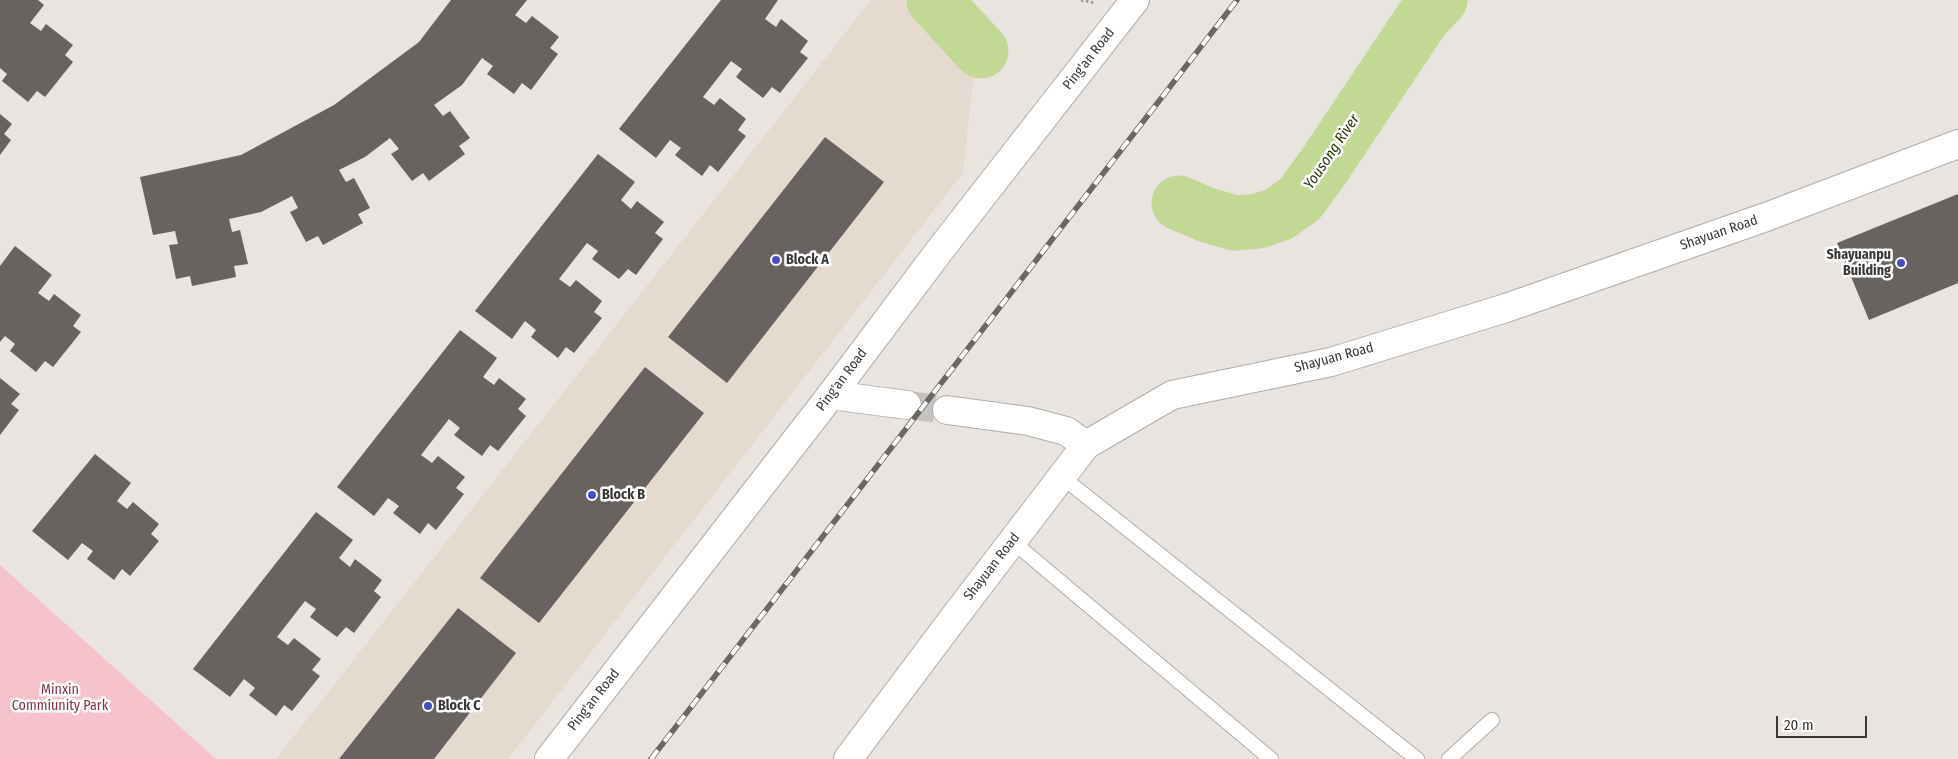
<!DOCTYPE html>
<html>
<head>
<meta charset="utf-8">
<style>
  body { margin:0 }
  #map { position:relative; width:1958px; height:759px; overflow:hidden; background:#e9e4e0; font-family:"Fira Sans Condensed",sans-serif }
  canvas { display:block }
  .scale { position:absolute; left:1776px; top:716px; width:91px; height:22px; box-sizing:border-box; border:2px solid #3a3836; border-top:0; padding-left:6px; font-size:15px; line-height:18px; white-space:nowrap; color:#3a3836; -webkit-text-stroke:4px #fff; paint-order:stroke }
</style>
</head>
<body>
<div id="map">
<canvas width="1958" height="759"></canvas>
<div class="scale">20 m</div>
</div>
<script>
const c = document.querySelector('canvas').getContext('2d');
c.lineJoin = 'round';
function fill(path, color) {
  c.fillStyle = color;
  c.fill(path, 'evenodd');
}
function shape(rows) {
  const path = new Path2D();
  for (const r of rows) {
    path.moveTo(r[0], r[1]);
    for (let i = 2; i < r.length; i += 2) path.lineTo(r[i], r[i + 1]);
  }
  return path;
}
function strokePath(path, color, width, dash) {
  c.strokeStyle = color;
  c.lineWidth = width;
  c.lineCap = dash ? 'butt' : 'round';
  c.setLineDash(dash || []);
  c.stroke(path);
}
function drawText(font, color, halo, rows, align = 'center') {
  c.font = font + ' "Fira Sans Condensed",sans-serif';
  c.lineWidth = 5;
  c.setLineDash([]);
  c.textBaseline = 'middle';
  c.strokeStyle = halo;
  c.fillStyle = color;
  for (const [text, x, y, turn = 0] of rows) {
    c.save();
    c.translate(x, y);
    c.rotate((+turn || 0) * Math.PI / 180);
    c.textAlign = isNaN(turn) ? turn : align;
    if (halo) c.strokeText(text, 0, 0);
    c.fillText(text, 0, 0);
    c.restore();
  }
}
const built = shape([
  [871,0,904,0,974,72,963,173,508,759,276,759]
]);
const green = shape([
  [0,565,216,759,0,759]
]);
const river = shape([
  [934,0,981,51],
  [1179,203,1207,215,1235,223,1258,221,1279,214,1300,199,1324,166,1424,16,1440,0]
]);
const building = shape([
  [0,0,38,0,44,5,30,23,41,31,46,24,73,45,65,55,73,62,45,97,37,91,28,102,2,81,7,74,0,68],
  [451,0,527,0,515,15,526,23,532,16,559,37,550,48,558,54,531,90,522,83,514,94,487,74,493,66,482,58,462,85,434,105,443,116,450,111,470,138,459,146,465,154,429,181,423,173,412,181,391,154,399,149,390,138,365,157,339,170,346,182,354,178,370,208,358,214,363,223,323,245,318,236,306,242,290,212,298,208,292,196,261,212,229,219,232,232,240,230,248,264,234,266,236,277,192,286,190,276,176,279,169,245,178,244,175,231,153,235,140,177,241,155,334,105,419,42],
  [721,0,778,0,765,19,776,27,781,19,808,41,800,52,808,58,780,93,772,87,763,98,736,77,742,69,731,61,703,97,714,105,720,98,746,119,738,130,746,136,718,172,710,165,702,176,675,155,681,148,670,140,656,158,619,129],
  [0,114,12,124,4,134,11,140,0,155],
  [825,137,884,182,727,383,668,337],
  [598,154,635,182,621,200,631,209,637,201,664,222,655,233,663,239,636,275,628,269,619,279,592,259,598,251,587,243,559,279,570,287,576,280,602,301,594,312,602,318,574,353,566,347,558,358,531,337,536,330,525,321,512,339,475,311],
  [1958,194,1958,283,1869,320,1837,243],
  [15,246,52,275,38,293,49,301,54,294,81,315,73,326,81,332,53,367,45,361,36,372,10,351,15,344,5,336,0,342,0,266],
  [460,330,497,358,483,377,494,385,499,378,526,399,518,409,526,416,498,451,490,445,482,456,454,435,460,428,449,419,421,455,432,463,438,456,465,477,456,488,464,494,436,530,428,523,420,534,393,513,399,506,388,498,374,516,337,487],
  [645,367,704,413,539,623,480,578],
  [0,378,20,394,11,404,19,410,0,435],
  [95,454,131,483,117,501,127,509,133,502,159,524,151,534,159,541,130,576,122,569,114,580,87,559,93,551,82,543,68,560,32,531],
  [316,512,353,540,339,558,350,567,355,559,382,580,374,591,381,597,354,633,346,627,337,637,310,617,316,609,305,601,277,637,288,645,294,638,321,659,312,670,320,676,292,711,284,705,276,716,249,695,255,688,244,679,230,697,193,669],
  [458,608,516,653,434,759,339,759]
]);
const minorTunnel = shape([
  [907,405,947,410]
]);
const path = shape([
  [1081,0,1095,3]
]);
const service = shape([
  [1062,477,1417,759],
  [1012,541,1271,759],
  [1449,759,1492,720]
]);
const minor = shape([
  [831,395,907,405],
  [947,410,1028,421,1066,431,1086,445],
  [549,759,831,395,940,250,1135,0],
  [848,759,953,619,1086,445,1172,395,1331,362,1506,308,1766,217,1958,144]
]);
const rail = shape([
  [651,759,1237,0]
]);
const markers = [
  [776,260,5,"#474cc1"],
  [1901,263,5,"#474cc1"],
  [592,495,5,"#474cc1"],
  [428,706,5,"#474cc1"]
];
const streetNames = [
  ["Ping'an Road",1089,59,-52],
  ["Shayuan Road",1719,233,-19],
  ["Shayuan Road",1334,358,-15],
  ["Ping'an Road",842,380,-53],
  ["Shayuan Road",992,567,-52],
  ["Ping'an Road",594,700,-52]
];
const poiNames = [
  ["Shayuanpu",1891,255,"right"],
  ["Building",1891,271,"right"],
  ["Block A",786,260],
  ["Block B",602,495],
  ["Block C",438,706]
];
const parkNames = [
  ["Minxin",60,690],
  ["Commiunity Park",60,706]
];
const waterNames = [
  ["Yousong River",1332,152,-56]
];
fill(built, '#e5dad0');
fill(green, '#f6c3cd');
strokePath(river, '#c2d996', 55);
fill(building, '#686260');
strokePath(minorTunnel, '#c6c2be', 28, [28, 14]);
strokePath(service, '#b1aca8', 16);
strokePath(minor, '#b1aca8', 30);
strokePath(path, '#9f9b98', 3, [2.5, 2.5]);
strokePath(service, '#fff', 14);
strokePath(minor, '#fff', 28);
strokePath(rail, '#6a6765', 5.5);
strokePath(rail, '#fff', 4, [11]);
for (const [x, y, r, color] of markers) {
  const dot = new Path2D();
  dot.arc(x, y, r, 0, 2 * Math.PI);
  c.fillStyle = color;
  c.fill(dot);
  strokePath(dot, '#fff', 2);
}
drawText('14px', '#3a3836', '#fff', streetNames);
drawText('bold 14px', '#3a3836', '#fff', poiNames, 'left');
drawText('14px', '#862f49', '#fff', parkNames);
drawText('italic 15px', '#293704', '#fff', waterNames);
</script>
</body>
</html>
